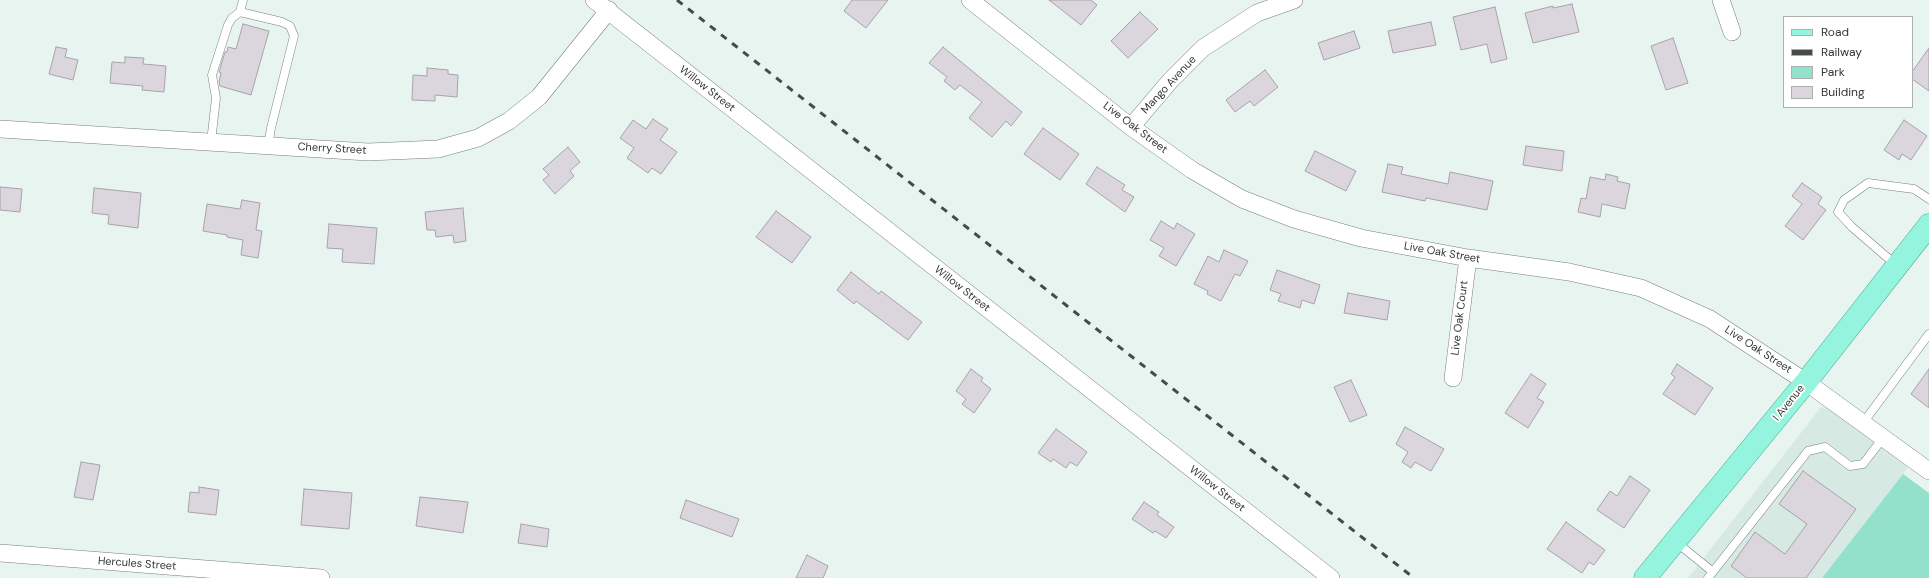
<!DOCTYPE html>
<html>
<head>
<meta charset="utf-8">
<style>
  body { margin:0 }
  #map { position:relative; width:1929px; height:578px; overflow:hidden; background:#e8f4f0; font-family:"DM Sans",sans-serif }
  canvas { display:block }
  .legend { position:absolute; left:1783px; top:16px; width:130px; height:92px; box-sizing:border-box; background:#fff; border:1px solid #adafae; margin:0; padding:5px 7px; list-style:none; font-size:12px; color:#323635 }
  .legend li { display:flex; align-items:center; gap:8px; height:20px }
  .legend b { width:20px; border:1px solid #adafae }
</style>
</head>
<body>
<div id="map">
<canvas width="1929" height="578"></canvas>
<ul class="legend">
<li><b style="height:5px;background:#95f4dd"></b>Road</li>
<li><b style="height:5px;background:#464b49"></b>Railway</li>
<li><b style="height:11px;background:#93e1ca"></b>Park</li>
<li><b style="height:11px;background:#dbd5de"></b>Building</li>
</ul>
</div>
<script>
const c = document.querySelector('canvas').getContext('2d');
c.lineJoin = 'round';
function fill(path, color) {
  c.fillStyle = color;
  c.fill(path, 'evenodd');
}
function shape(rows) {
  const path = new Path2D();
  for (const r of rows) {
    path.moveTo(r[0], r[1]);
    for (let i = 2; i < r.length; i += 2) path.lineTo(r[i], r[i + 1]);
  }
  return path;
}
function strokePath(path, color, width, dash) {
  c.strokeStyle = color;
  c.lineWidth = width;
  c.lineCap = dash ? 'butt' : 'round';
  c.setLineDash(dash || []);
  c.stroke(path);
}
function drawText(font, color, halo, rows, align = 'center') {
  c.font = font + ' "DM Sans",sans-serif';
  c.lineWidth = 3.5;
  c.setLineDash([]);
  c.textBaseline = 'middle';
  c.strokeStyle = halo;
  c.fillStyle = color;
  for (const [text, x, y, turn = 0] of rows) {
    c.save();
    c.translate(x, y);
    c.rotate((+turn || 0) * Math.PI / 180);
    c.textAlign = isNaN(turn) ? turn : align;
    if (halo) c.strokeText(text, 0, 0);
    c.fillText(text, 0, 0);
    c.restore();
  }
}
const built = shape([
  [1821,407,1828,408,1908,467,1903,474,1822,578,1688,578]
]);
const green = shape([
  [1903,474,1929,493,1929,578,1822,578]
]);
const building = shape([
  [852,0,888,0,866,28,844,11,852,0],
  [1049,0,1091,0,1097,5,1081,25,1049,0],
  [1572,4,1579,32,1533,43,1525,13,1553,6,1553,8,1572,4],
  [1495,7,1507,59,1491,63,1487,44,1461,50,1453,17,1495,7],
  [1140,12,1158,29,1128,58,1111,41,1140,12],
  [1431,22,1436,45,1393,53,1388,31,1431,22],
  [243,24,269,31,251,95,220,86,219,82,221,73,219,72,225,52,227,52,228,47,236,49,243,24],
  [1354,31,1360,48,1324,60,1318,43,1354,31],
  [1673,38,1688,83,1666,90,1651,46,1673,38],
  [56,47,67,49,65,57,78,60,73,80,49,74,56,47],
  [943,47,1022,112,1011,126,1006,121,992,137,969,118,982,102,960,85,955,90,944,81,947,77,929,63,943,47],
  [1929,48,1929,91,1912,79,1912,72,1929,48],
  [125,57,144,58,143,64,166,66,164,92,142,90,143,86,110,83,112,62,125,63,125,57],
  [427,68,448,70,448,74,458,75,457,97,435,95,435,101,412,100,413,75,427,76,427,68],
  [1265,70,1278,87,1254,106,1250,101,1235,112,1226,100,1265,70],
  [653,119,668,129,660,140,677,152,661,174,652,168,648,173,627,158,634,148,620,138,633,120,646,129,653,119],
  [1904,120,1927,136,1911,160,1902,154,1899,160,1884,150,1904,120],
  [1043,128,1079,154,1060,180,1024,154,1043,128],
  [1526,146,1564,151,1562,171,1523,165,1526,146],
  [568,147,580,162,570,171,574,176,555,194,543,180,549,175,543,169,568,147],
  [1315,151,1356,171,1346,191,1305,171,1315,151],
  [1388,164,1403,167,1401,174,1448,184,1450,172,1493,181,1487,210,1426,198,1425,201,1382,192,1388,164],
  [1097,167,1125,185,1122,190,1134,197,1125,212,1086,184,1097,167],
  [1606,174,1618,177,1617,181,1630,184,1625,209,1602,204,1600,217,1578,212,1581,198,1586,199,1590,177,1605,180,1606,174],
  [1802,183,1822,197,1818,204,1826,210,1803,240,1785,226,1802,204,1792,196,1802,183],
  [0,187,22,189,20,212,0,210,0,187],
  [94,188,141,193,138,228,108,224,109,215,92,213,94,188],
  [242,200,260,203,256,230,262,231,258,258,241,255,243,240,227,237,227,235,203,231,207,204,240,209,242,200],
  [463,208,466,241,454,243,453,235,436,237,435,230,427,230,425,212,463,208],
  [776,211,811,237,792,263,756,237,776,211],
  [1161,221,1174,229,1177,223,1195,234,1176,266,1159,256,1164,248,1150,240,1161,221],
  [329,224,377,228,374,264,342,262,343,249,327,248,329,224],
  [1224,250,1248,261,1240,276,1235,274,1221,301,1207,294,1208,291,1194,284,1208,256,1219,262,1224,250],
  [1277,270,1320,285,1314,304,1302,300,1300,308,1278,301,1281,294,1270,290,1277,270],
  [851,272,879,294,881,291,922,322,908,340,856,301,854,304,837,290,851,272],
  [1348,293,1390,301,1387,320,1344,313,1348,293],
  [1677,364,1713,388,1695,415,1663,394,1675,377,1671,374,1677,364],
  [971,369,983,378,981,381,991,389,974,413,962,404,966,399,956,391,971,369],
  [1929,369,1929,408,1911,394,1929,369],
  [1531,374,1546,384,1537,398,1544,402,1528,428,1505,413,1531,374],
  [1351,380,1367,415,1350,422,1334,387,1351,380],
  [1405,427,1444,449,1431,471,1415,462,1411,468,1402,462,1408,452,1396,444,1405,427],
  [1056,429,1087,452,1077,466,1070,462,1066,468,1053,459,1051,462,1038,453,1056,429],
  [81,462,100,465,93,500,74,497,81,462],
  [1803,471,1856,509,1806,578,1747,578,1731,566,1755,532,1785,554,1807,524,1779,504,1803,471],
  [1630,476,1650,490,1624,528,1597,510,1610,491,1617,496,1630,476],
  [199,487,219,490,216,515,188,512,190,492,199,493,199,487],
  [304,489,352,493,349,529,301,525,304,489],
  [420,497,468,502,463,533,416,526,420,497],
  [686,500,739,519,732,537,680,518,686,500],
  [1144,502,1159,512,1157,515,1174,527,1166,538,1155,531,1153,533,1132,519,1144,502],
  [1566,522,1605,550,1594,565,1589,562,1582,573,1547,549,1566,522],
  [521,524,549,529,547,547,518,543,521,524],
  [807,555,828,566,823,578,796,578,807,555]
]);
const lane = shape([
  [240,12,243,0],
  [211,142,216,98,212,75,228,25,232,18,240,12,282,22,290,26,294,36,271,128,268,146],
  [1896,265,1852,227,1838,212,1844,200,1868,183,1914,189,1929,199],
  [1863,423,1929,334],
  [1676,542,1713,572],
  [1708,578,1808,451,1825,447,1850,466,1863,464,1883,438]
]);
const street = shape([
  [594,0,1331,578],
  [970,0,1131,127,1192,170,1242,199,1294,219,1361,238,1468,258,1569,272,1641,288,1710,319,1806,382,1929,471],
  [1721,0,1732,32],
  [1131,127,1170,81,1203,48,1257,13,1294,0],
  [0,129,368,152,438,149,478,138,509,121,539,97,609,10],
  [1453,378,1468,258],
  [0,553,321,578]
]);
const primary = shape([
  [1645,578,1806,382,1929,225]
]);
const rail = shape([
  [677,0,1414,578]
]);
const streetNames = [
  ["Mango Avenue",1169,85,-47],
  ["Willow Street",707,89,38],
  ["Live Oak Street",1135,128,37],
  ["Cherry Street",332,149,3],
  ["Live Oak Street",1442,253,10],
  ["Willow Street",962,289,38],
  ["Live Oak Court",1460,318,-83],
  ["Live Oak Street",1758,350,33],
  ["I Avenue",1789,403,-51],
  ["Willow Street",1217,489,38],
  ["Hercules Street",137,564,4]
];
fill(built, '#d6eae3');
fill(green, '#93e1ca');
fill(building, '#dbd5de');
strokePath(building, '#a8a2aa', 1);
strokePath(lane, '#75807c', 9);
strokePath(street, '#75807c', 18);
strokePath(primary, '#44ac94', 23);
strokePath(lane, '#fff', 8);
strokePath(street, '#fff', 17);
strokePath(primary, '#95f4dd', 22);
strokePath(rail, '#464b49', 3, [7, 7]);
drawText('11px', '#323635', '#fff', streetNames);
</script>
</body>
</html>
